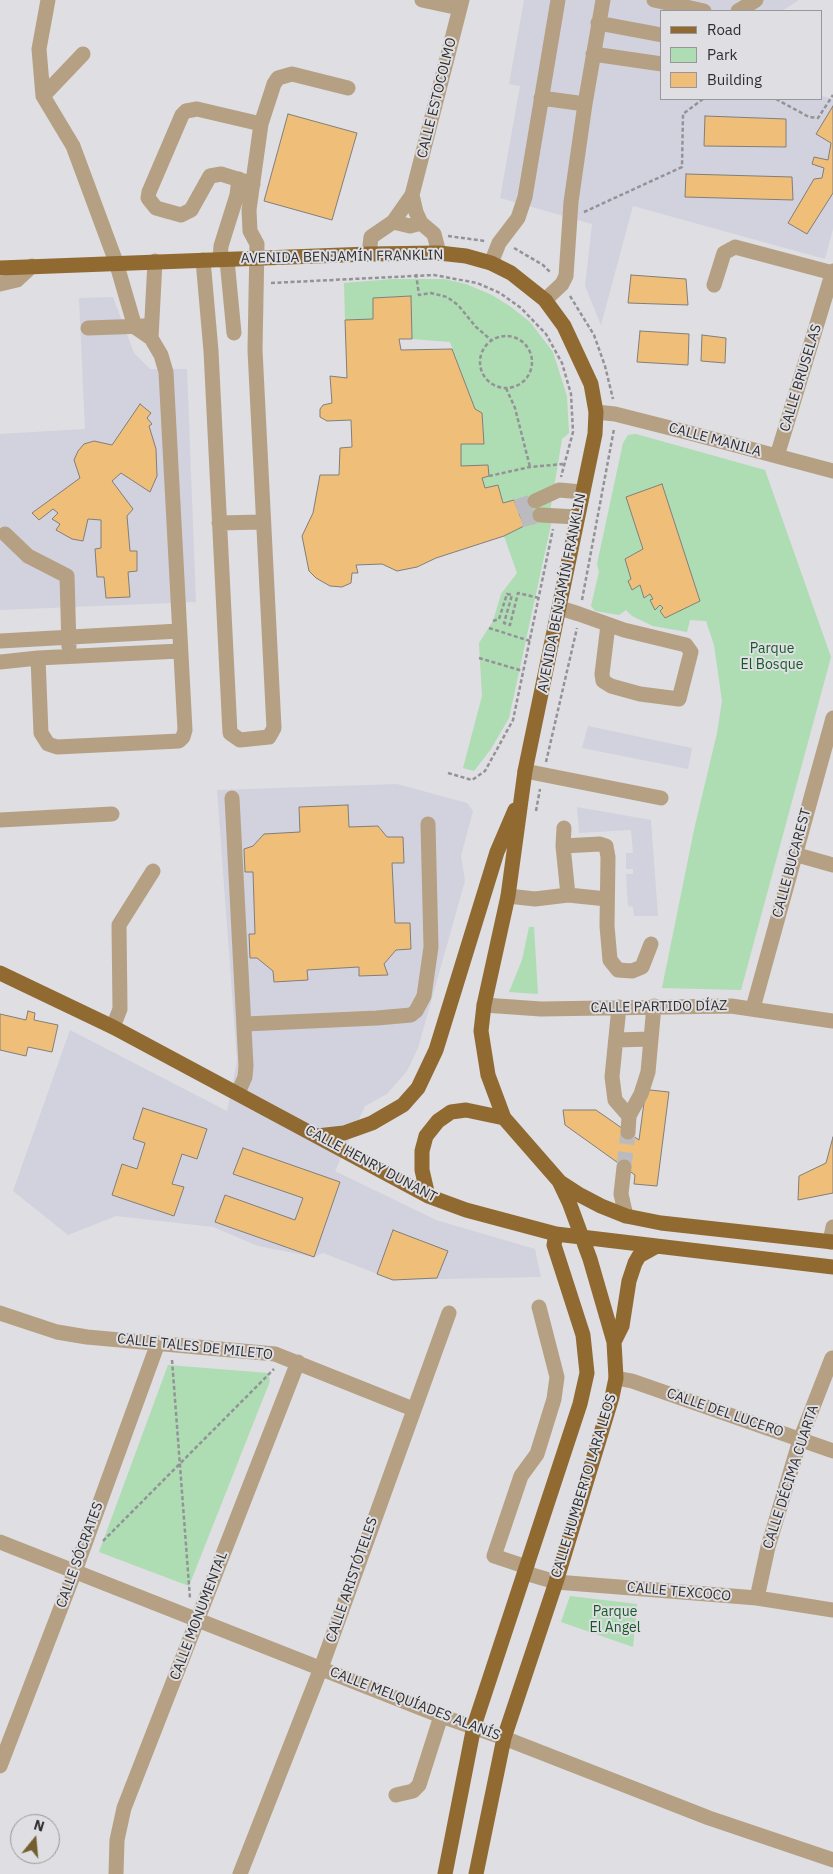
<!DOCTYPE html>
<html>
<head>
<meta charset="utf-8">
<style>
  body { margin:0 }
  #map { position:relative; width:833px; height:1874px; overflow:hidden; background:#dedee3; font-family:"IBM Plex Sans",sans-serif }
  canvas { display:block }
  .legend { position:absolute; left:660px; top:10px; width:162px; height:90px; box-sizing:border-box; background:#dedee3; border:1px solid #98989c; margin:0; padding:6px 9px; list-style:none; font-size:15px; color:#2f2f31 }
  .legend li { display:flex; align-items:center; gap:10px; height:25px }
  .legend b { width:25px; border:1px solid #98989c }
  .north { position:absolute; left:10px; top:1814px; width:50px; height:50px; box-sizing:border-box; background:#dedee3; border:1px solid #98989c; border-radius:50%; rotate:17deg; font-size:14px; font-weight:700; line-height:20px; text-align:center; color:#2f2f31 }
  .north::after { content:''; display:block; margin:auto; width:18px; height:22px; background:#74602f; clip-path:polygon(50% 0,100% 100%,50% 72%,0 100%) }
</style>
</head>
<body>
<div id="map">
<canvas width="833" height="1874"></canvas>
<ul class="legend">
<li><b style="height:6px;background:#906a31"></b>Road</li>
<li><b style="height:14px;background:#aedcb3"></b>Park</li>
<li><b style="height:14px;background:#efbe79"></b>Building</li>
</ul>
<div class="north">N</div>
</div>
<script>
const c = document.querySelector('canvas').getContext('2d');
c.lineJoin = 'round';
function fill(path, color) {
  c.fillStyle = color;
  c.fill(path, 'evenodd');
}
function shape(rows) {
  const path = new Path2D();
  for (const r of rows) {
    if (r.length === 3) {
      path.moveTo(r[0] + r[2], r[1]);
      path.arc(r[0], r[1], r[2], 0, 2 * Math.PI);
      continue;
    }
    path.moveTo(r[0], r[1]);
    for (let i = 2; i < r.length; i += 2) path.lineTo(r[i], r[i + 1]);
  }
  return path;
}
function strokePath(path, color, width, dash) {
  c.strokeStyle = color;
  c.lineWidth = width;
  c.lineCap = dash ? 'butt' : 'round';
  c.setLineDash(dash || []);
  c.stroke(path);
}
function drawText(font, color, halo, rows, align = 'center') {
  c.font = font + ' "IBM Plex Sans",sans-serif';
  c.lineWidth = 4;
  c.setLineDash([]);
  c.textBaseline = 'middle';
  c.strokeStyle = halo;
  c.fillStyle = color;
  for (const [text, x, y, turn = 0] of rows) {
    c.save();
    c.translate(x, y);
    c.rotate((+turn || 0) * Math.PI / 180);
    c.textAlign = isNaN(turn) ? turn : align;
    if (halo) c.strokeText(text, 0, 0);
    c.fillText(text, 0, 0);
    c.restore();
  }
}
const built = shape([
  [524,0,799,0,782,11,662,11,662,99,822,99,822,96,833,99,833,229,825,259,633,206,601,325,585,286,592,224,500,198,520,86,509,84],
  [113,297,134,353,150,369,187,369,196,602,0,610,0,434,85,429,79,298],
  [588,726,692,748,688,769,582,748],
  [397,784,467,803,473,811,461,856,465,881,418,1048,407,1071,387,1094,365,1106,335,1171,436,1220,535,1249,541,1277,393,1280,323,1253,314,1257,258,1246,213,1227,116,1216,68,1235,13,1191,70,1030,227,1111,237,1061,217,790],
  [577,807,651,820,658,916,634,916,633,907,628,906,626,874,633,874,633,869,626,869,626,853,633,853,631,830,579,833]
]);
const green = shape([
  [393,279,444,279,466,284,492,295,511,307,530,322,553,352,567,396,569,433,562,439,549,518,552,520,509,718,491,749,474,771,463,768,482,696,479,643,493,621,501,594,517,573,504,536,523,526,514,500,503,503,498,485,485,488,482,478,489,476,461,466,461,444,484,444,482,413,475,409,450,342,412,339,410,296,373,298,373,319,345,320,344,283],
  [636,434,765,470,831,657,741,990,662,988,694,830,717,733,722,701,714,645,706,621,690,620,687,632,653,626,632,616,626,610,619,615,595,611,591,606,599,572,597,564,623,443,628,435],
  [662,484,700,601,665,618,660,611,663,608,660,605,655,609,650,601,653,599,650,594,644,598,640,585,632,590,628,581,631,579,625,559,643,549,627,497],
  [529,927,534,927,538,994,509,992,522,960],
  [168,1365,268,1373,270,1381,189,1586,99,1552],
  [570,1596,637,1604,633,1647,561,1622]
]);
const building = shape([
  [833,106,833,193,807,234,788,223,814,179,822,178,824,168,812,164,814,157,828,160,831,143,816,134,833,106],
  [288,114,357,133,332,220,264,201,288,114],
  [705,116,786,119,786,147,704,146,705,116],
  [686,174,792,177,793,200,685,197,686,174],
  [631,275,686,279,688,305,628,303,631,275],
  [411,296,412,339,399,339,401,350,452,349,475,409,482,413,484,444,461,444,461,466,488,465,489,476,482,478,485,488,498,485,503,503,514,500,524,526,504,536,436,558,417,567,397,571,382,564,356,565,358,573,352,573,351,583,342,587,330,586,316,578,309,571,302,536,313,513,320,475,339,475,340,448,352,447,351,420,327,421,320,417,320,409,323,405,332,403,330,376,347,378,345,320,373,319,373,298,411,296],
  [640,331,689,334,688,365,637,362,640,331],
  [702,335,726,338,725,363,701,361,702,335],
  [140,404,151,413,147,418,152,424,149,426,156,449,157,476,150,492,121,473,112,481,133,509,127,516,130,551,137,551,137,571,128,572,130,597,106,598,104,577,97,577,95,549,101,548,101,520,88,519,83,541,72,539,56,530,60,524,52,519,58,513,53,509,39,520,32,513,80,478,74,460,78,451,84,444,94,441,112,445,140,404],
  [662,484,700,601,665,618,660,611,663,608,660,605,655,610,650,600,653,599,650,594,644,598,640,585,632,590,628,581,631,579,625,559,643,549,626,497,662,484],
  [348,805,349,827,378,826,387,837,403,837,404,863,392,863,395,923,410,923,411,949,396,950,384,964,388,975,359,976,359,967,307,970,308,980,274,982,273,971,257,958,250,958,249,934,255,934,253,872,245,872,244,849,253,846,264,834,300,832,299,807,348,805],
  [28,1011,35,1013,34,1020,58,1025,52,1052,28,1047,26,1056,0,1050,0,1014,26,1020,28,1011],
  [650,1090,669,1092,657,1186,634,1184,635,1175,565,1125,563,1110,596,1110,639,1140,645,1095,650,1090],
  [143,1108,207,1129,197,1159,182,1154,172,1184,184,1187,174,1216,112,1195,122,1164,137,1169,145,1143,133,1139,143,1108],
  [833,1137,833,1193,798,1200,799,1176,826,1163,833,1137],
  [243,1148,340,1182,314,1257,215,1222,225,1195,295,1220,303,1198,233,1174,243,1148],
  [393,1230,448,1251,437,1278,393,1280,377,1274,393,1230]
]);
const minorTunnel = shape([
  [516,507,535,501],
  [521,520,540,515],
  [624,1167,628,1132]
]);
const path = shape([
  [776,99,809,117,818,118,833,95],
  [584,212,682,167,683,114,703,99],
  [448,236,485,241],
  [514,248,543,265,551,273],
  [416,274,419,295,431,293,447,297,458,305,476,327,491,340],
  [271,283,434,275,477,283,500,293,521,308,546,334,562,363,571,394,573,432,561,477],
  [570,296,594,335,605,366,613,399],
  [506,362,26],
  [506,388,515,408,530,467],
  [489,476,530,467,563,464],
  [582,600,614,429],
  [493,621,499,619,507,594,512,595,504,623,510,625,518,593,539,598],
  [489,628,530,641],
  [479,658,523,671],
  [546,762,577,628],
  [448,773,472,780,485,771,513,720,553,529],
  [536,811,540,789],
  [172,1360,190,1598],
  [103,1541,274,1369]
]);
const minor = shape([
  [48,0,39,49,43,96,73,146,116,262,135,327,151,338],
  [422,0,459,8],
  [654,0,704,11],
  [738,11,756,0],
  [598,23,662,35],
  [593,54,662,64],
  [43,96,83,54],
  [541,98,585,104],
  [253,184,221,174,210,176,191,210,181,215,156,208,148,198,149,192,182,115,186,111,197,109,261,124],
  [412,195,416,212,421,223,434,234,439,253],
  [393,222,410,226,421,223],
  [369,254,371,237,393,222,412,195,462,0],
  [203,260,211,351,230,733,240,740,269,737,274,728,255,350,257,244,250,231,249,210,261,124,274,84,278,78,292,74,348,88],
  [220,260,221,246,237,195,239,179],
  [227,260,234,333],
  [491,263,499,243,518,218,525,197,558,0],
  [0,284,17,280,32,266],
  [714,285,724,253,735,247,833,273],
  [545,300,562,284,566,276,571,202,585,104,603,0],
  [88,328,144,326],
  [596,412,615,414,690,433,833,471],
  [777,456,833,271],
  [535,501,559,490,582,492],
  [540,515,577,517],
  [219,523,262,522],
  [5,534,28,556,67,576,69,647],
  [560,608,579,614,624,630,686,645,691,652,679,699,640,694,611,686,603,681,602,674,608,625],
  [0,641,179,631],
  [38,658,41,733,48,744,57,747,139,743,179,741,183,737,185,730,166,372,161,355,151,338,155,261],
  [0,662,38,658,180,651],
  [525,771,661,798],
  [232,798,246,1066,245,1077,238,1093],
  [0,820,112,814],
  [564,828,563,846,568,895],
  [563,846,600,844,606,846,608,857,607,926,610,960,618,970,632,971,642,967,651,944],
  [794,854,833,865],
  [508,896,535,899,568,895,607,899],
  [484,1005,541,1009,731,1006,833,1021],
  [619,1007,612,1077,615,1100,629,1116],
  [753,1008,833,718],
  [245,1024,377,1018,411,1015,416,1011,424,996,431,947,428,824],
  [113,1027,120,1009,119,925,153,871],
  [617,1040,651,1039],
  [628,1132,629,1116,641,1094,648,1072,654,1006],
  [624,1167,621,1194,626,1216],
  [830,1242,833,1227],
  [0,1313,57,1332,87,1337,275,1354,413,1409],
  [616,1378,632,1381,833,1451],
  [0,1542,441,1716,504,1738,709,1818,833,1860],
  [527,1567,494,1556,521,1476,537,1454,554,1399,557,1377,539,1307],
  [525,1573,556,1582,757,1598,833,1610],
  [757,1598,768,1547,800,1440,832,1358],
  [0,1766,75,1571,158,1343],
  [396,1795,413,1791,419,1785,441,1716],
  [116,1874,117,1840,124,1808,298,1362],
  [240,1874,321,1668,449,1313]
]);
const major = shape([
  [0,268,369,254,439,253,466,256,491,263,511,273,545,300,564,326,591,384,596,412,595,434,525,771,508,896,484,1005,481,1031,488,1075,504,1118,559,1181,569,1202,590,1259,614,1342,616,1378,612,1397,556,1582,504,1738,476,1874],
  [0,973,113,1027,428,1196,466,1210,556,1234,833,1267],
  [317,1136,344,1133,372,1123,403,1105,418,1088,436,1050,497,852,515,810],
  [560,1182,580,1195,601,1206,626,1216,661,1223,833,1242],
  [428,1196,422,1170,422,1151,426,1136,438,1121,451,1112,466,1110,504,1118],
  [614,1342,622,1326,629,1281,635,1263,639,1256,657,1246],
  [445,1874,474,1726,580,1404,587,1373,583,1335,554,1245,556,1234]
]);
const streetNames = [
  ["CALLE ESTOCOLMO",437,98,-76],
  ["AVENIDA BENJAMÍN FRANKLIN",342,257,-1],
  ["CALLE BRUSELAS",801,378,-73],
  ["CALLE MANILA",715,440,15],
  ["AVENIDA BENJAMÍN FRANKLIN",562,593,-79],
  ["CALLE BUCAREST",792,863,-75],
  ["CALLE PARTIDO DÍAZ",659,1007,-1],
  ["CALLE HENRY DUNANT",371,1164,28],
  ["CALLE TALES DE MILETO",195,1347,6],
  ["CALLE DEL LUCERO",725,1413,19],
  ["CALLE DÉCIMA CUARTA",791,1477,-72],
  ["CALLE HUMBERTO LARA LEOS",584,1486,-73],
  ["CALLE SÓCRATES",80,1555,-70],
  ["CALLE ARISTÓTELES",352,1580,-71],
  ["CALLE TEXCOCO",679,1592,5],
  ["CALLE MONUMENTAL",199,1616,-69],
  ["CALLE MELQUÍADES ALANÍS",415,1704,21]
];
const parkNames = [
  ["Parque",772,649],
  ["El Bosque",772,665],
  ["Parque",615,1612],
  ["El Angel",615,1628]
];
fill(built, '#d2d2de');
fill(green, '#aedcb3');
fill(building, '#efbe79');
strokePath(building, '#817e7a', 1);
strokePath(minorTunnel, '#bbbbbf', 15, [15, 8]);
strokePath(path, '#939397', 2.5, [4, 2.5]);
strokePath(minor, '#b5a083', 15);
strokePath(major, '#906a31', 15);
drawText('14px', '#2f2f31', '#dedee3', streetNames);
drawText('14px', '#155a26', '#dedee3', parkNames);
</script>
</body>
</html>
